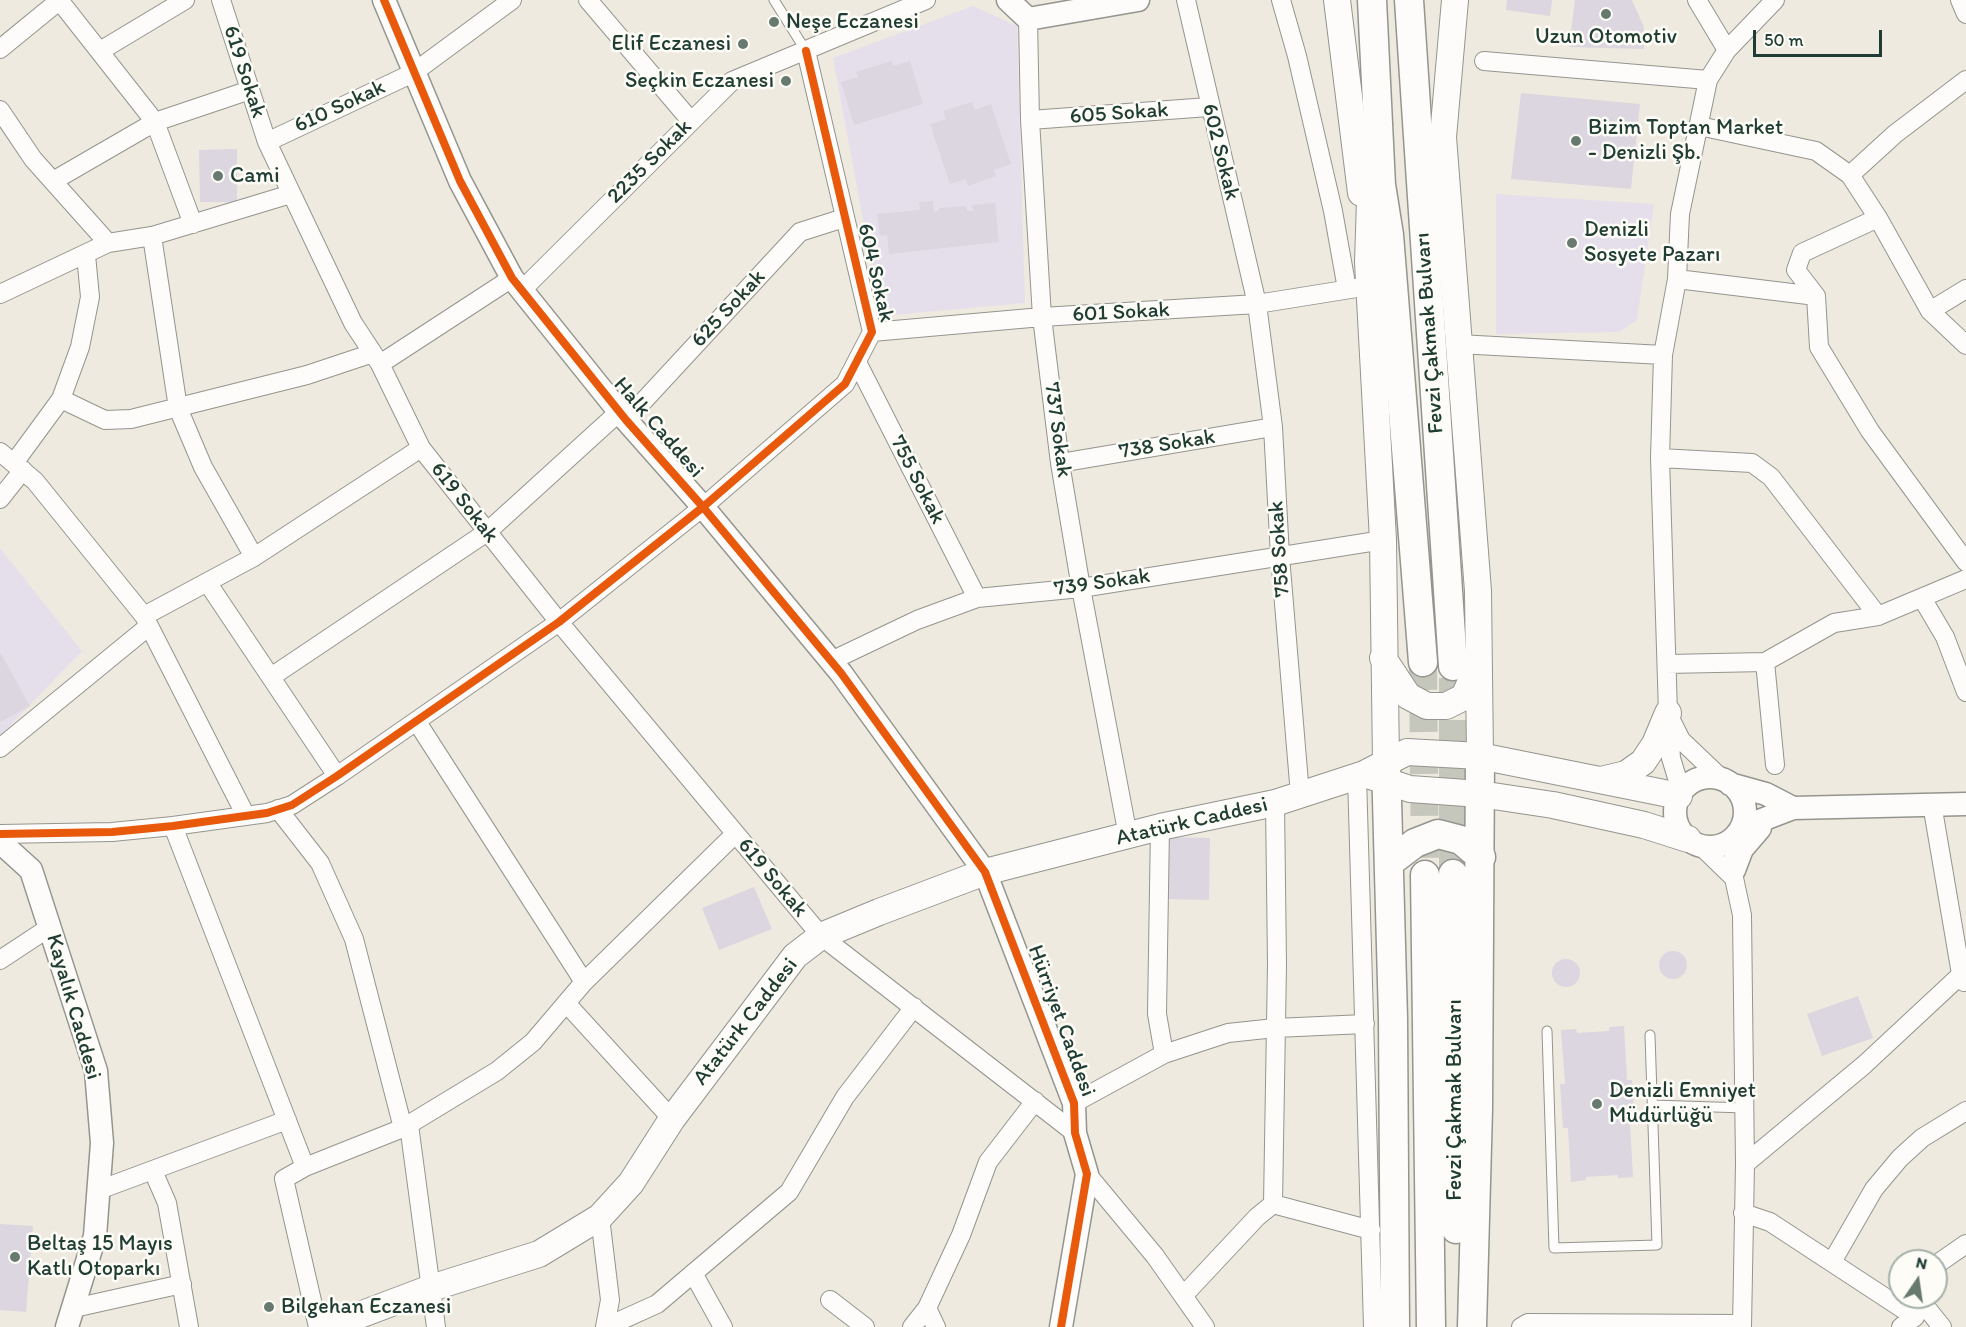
<!DOCTYPE html>
<html>
<head>
<meta charset="utf-8">
<style>
  body { margin:0 }
  #map { position:relative; width:1966px; height:1327px; overflow:hidden; background:#efeadf; font-family:Itim,sans-serif }
  canvas { display:block }
  .north { position:absolute; left:1888px; top:1249px; width:60px; height:60px; box-sizing:border-box; background:#fdfcf7; border:2px solid #a4b0a9; border-radius:50%; rotate:13deg; font-size:16px; font-weight:700; line-height:24px; text-align:center; color:#1f3d34 }
  .north::after { content:''; display:block; margin:auto; width:21px; height:27px; background:#687a70; clip-path:polygon(50% 0,100% 100%,50% 72%,0 100%) }
  .scale { position:absolute; left:1753px; top:30px; width:129px; height:27px; box-sizing:border-box; border:3px solid #1f3d34; border-top:0; padding-left:8px; font-size:18px; line-height:21px; white-space:nowrap; color:#1f3d34; -webkit-text-stroke:4px #fdfcf7; paint-order:stroke }
</style>
</head>
<body>
<div id="map">
<canvas width="1966" height="1327"></canvas>
<div class="north">N</div>
<div class="scale">50 m</div>
</div>
<script>
const c = document.querySelector('canvas').getContext('2d');
c.lineJoin = 'round';
function fill(path, color) {
  c.fillStyle = color;
  c.fill(path, 'evenodd');
}
function shape(rows) {
  const path = new Path2D();
  for (const r of rows) {
    if (r.length === 3) {
      path.moveTo(r[0] + r[2], r[1]);
      path.arc(r[0], r[1], r[2], 0, 2 * Math.PI);
      continue;
    }
    path.moveTo(r[0], r[1]);
    for (let i = 2; i < r.length; i += 2) path.lineTo(r[i], r[i + 1]);
  }
  return path;
}
function strokePath(path, color, width, dash) {
  c.strokeStyle = color;
  c.lineWidth = width;
  c.lineCap = dash ? 'butt' : 'round';
  c.setLineDash(dash || []);
  c.stroke(path);
}
function drawText(font, color, halo, rows, align = 'center') {
  c.font = font + ' Itim,sans-serif';
  c.lineWidth = 5;
  c.setLineDash([]);
  c.textBaseline = 'middle';
  c.strokeStyle = halo;
  c.fillStyle = color;
  for (const [text, x, y, turn = 0] of rows) {
    c.save();
    c.translate(x, y);
    c.rotate((+turn || 0) * Math.PI / 180);
    c.textAlign = isNaN(turn) ? turn : align;
    if (halo) c.strokeText(text, 0, 0);
    c.fillText(text, 0, 0);
    c.restore();
  }
}
const built = shape([
  [973,6,1017,26,1025,303,893,315,878,301,833,58],
  [1496,194,1654,204,1637,320,1619,332,1496,334],
  [0,548,82,651,0,736]
]);
const building = shape([
  [1507,0,1552,0,1550,16,1506,10],
  [1575,0,1632,0,1644,27,1644,49,1569,47],
  [892,61,893,66,910,61,923,104,854,125,841,82,858,77,856,72],
  [1521,93,1640,104,1631,189,1511,179],
  [972,102,975,110,991,104,1011,164,994,170,996,176,968,186,966,179,950,184,930,124,946,119,943,111],
  [237,149,237,202,200,202,199,150],
  [933,201,934,212,939,211,939,208,966,206,967,211,973,211,972,205,995,203,999,242,889,254,887,235,880,236,877,214,920,210,919,202],
  [0,652,30,706,0,722],
  [1163,837,1210,838,1209,900,1162,899],
  [754,887,772,929,719,950,702,908],
  [1673,965,14],
  [1566,973,14],
  [1858,996,1873,1038,1822,1056,1807,1014],
  [1624,1026,1627,1080,1632,1080,1635,1124,1630,1124,1633,1177,1618,1178,1618,1175,1586,1177,1586,1180,1571,1182,1568,1128,1563,1128,1560,1084,1565,1084,1561,1030,1576,1029,1577,1033,1609,1031,1609,1027],
  [0,1224,33,1226,26,1312,0,1310]
]);
const primaryTunnel = shape([
  [1423,662,1425,875],
  [1453,874,1453,666]
]);
const service = shape([
  [774,0,806,51],
  [1547,1031,1554,1248,1657,1245,1650,1035],
  [1652,1105,1745,1108]
]);
const minor = shape([
  [59,0,155,122,193,224],
  [221,0,267,142,353,323,380,364,421,448,559,622,821,936,1075,1133],
  [588,0,691,121],
  [1186,0,1257,304,1273,427,1280,556,1300,795],
  [1281,0,1297,56,1333,211,1347,289],
  [1697,0,1727,50],
  [1960,0,1966,14],
  [1028,19,1030,120,1042,317,1060,463,1081,588,1128,836],
  [0,49,60,0],
  [100,51,185,0],
  [1484,61,1708,80],
  [0,110,33,159,108,243],
  [1030,120,1209,107],
  [1699,126,1816,151,1850,175,1878,218,1930,311,1966,345],
  [267,142,413,73,512,0],
  [1850,175,1895,134,1966,80],
  [53,181,155,122,250,90],
  [1878,218,1802,253,1796,270,1816,296,1819,347,1870,431,1966,562],
  [152,236,178,408,203,467,254,557],
  [1677,279,1816,296],
  [522,290,732,81,926,0],
  [0,294,108,243,152,236,291,194],
  [1930,311,1966,289],
  [872,332,1042,317,1257,304,1369,286],
  [1458,344,1663,355],
  [857,362,977,598],
  [380,364,512,278],
  [61,399,105,420,131,419,307,375,373,353],
  [626,420,800,232,844,218],
  [0,452,35,481,144,616,245,814],
  [1660,458,1752,463,1771,477,1878,616],
  [14,463,61,399,80,347,90,297,86,255],
  [1060,463,1273,427],
  [0,499,23,470],
  [207,582,337,776],
  [1922,598,1945,637,1966,692],
  [144,616,254,557,421,448],
  [831,661,917,620,977,598,1081,588,1383,540],
  [1765,662,1775,765],
  [1667,664,1765,662,1834,623,1878,616,1966,579],
  [271,677,487,532,619,412],
  [1671,720,1681,740,1722,779],
  [417,722,584,982],
  [0,748,149,626],
  [1357,776,1373,1327],
  [1681,791,1671,758,1668,713,1660,458,1663,355,1677,279,1680,214,1708,80,1727,50,1775,0],
  [1932,804,1961,974,1964,982],
  [278,809,320,863,354,939,403,1128],
  [173,826,305,1167,403,1128,497,1071,533,1042,584,982,735,834],
  [1160,827,1157,1014,1164,1054],
  [0,834,112,832,173,826,267,813,292,805,337,776,559,622,703,507,845,384,872,332,806,51],
  [1734,837,1734,878,1742,915,1745,1164,1742,1327],
  [1701,846,1734,878],
  [0,960,50,927],
  [566,1003,672,1119],
  [1074,1103,1164,1054,1228,1033,1275,1028,1365,1024],
  [409,1125,436,1327],
  [1745,1164,1864,1065,1966,970],
  [305,1167,284,1179,318,1327],
  [153,1171,167,1203,189,1327],
  [1087,1174,1155,1256,1205,1327],
  [99,1190,287,1120],
  [1273,1204,1371,1230],
  [1743,1213,1770,1222,1915,1317],
  [600,1217,610,1300,605,1327],
  [1832,1262,1874,1189,1900,1158,1922,1138,1966,1111],
  [1936,1269,1940,1262,1966,1244],
  [693,1273,723,1327],
  [1183,1296,1257,1217,1273,1204,1277,964,1275,803],
  [830,1300,865,1327],
  [1921,1301,1942,1327],
  [74,1308,182,1284],
  [927,1308,936,1327],
  [606,1327,657,1304,789,1192,845,1097,914,1007],
  [912,1327,927,1308,961,1235,988,1162,1035,1101],
  [1521,1327,1528,1323,1741,1324],
  [1901,1327,1915,1317,1922,1297]
]);
const tertiary = shape([
  [384,0,460,181,512,278,626,420,703,507,841,673,985,872,1074,1103,1075,1133,1087,1174,1061,1327],
  [1008,0,1028,19,1138,0],
  [1710,812,35],
  [1730,784,1766,794,1793,808],
  [1741,828,1793,808,1966,804],
  [0,842,31,870,96,1071,102,1143,95,1236,67,1327],
  [1734,870,1742,849,1760,828]
]);
const secondary = shape([
  [1337,0,1361,193],
  [1455,0,1443,137,1478,591,1480,756],
  [1371,170,1368,262,1383,540,1386,763],
  [1383,658,1408,696,1427,706,1446,706,1464,697,1476,669],
  [1367,775,1410,789,1480,794,1553,805,1644,825,1688,839],
  [1601,780,1626,774,1643,762,1655,744,1668,713],
  [328,1327,431,1288,539,1254,600,1217,631,1183,672,1119,795,956,821,936,879,912,985,872,1160,827,1275,803,1364,774,1407,752,1480,756,1679,796]
]);
const primary = shape([
  [1372,0,1381,185,1389,235,1423,662],
  [1409,0,1453,666],
  [1386,763,1393,1019,1395,1327],
  [1390,862,1415,843,1438,834,1461,840,1481,857],
  [1453,874,1456,1229],
  [1425,875,1431,1327],
  [1472,1327,1478,1109,1480,756]
]);
const cycleway = shape([
  [384,0,460,181,512,278,626,420,703,507,841,673,985,872,1074,1103,1075,1133,1087,1174,1061,1327],
  [0,834,112,832,173,826,267,813,292,805,337,776,559,622,703,507,845,384,872,332,806,51]
]);
const markers = [
  [1606,14,6,"#687a70"],
  [774,22,6,"#687a70"],
  [743,44,6,"#687a70"],
  [786,81,6,"#687a70"],
  [1576,141,6,"#687a70"],
  [218,176,6,"#687a70"],
  [1572,243,6,"#687a70"],
  [1597,1104,6,"#687a70"],
  [15,1257,6,"#687a70"],
  [269,1307,6,"#687a70"]
];
const poiNames = [
  ["Neşe Eczanesi",786,22],
  ["Uzun Otomotiv",1606,37,"center"],
  ["Elif Eczanesi",731,44,"right"],
  ["Seçkin Eczanesi",774,81,"right"],
  ["Bizim Toptan Market",1588,128],
  ["- Denizli Şb.",1588,153],
  ["Cami",230,176],
  ["Denizli",1584,230],
  ["Sosyete Pazarı",1584,255],
  ["Denizli Emniyet",1609,1091],
  ["Müdürlüğü",1609,1116],
  ["Beltaş 15 Mayıs",27,1244],
  ["Katlı Otoparkı",27,1269],
  ["Bilgehan Eczanesi",281,1307]
];
const streetNames = [
  ["619 Sokak",244,72,72],
  ["610 Sokak",340,107,-25],
  ["605 Sokak",1119,114,-4],
  ["602 Sokak",1220,152,76],
  ["2235 Sokak",650,162,-45],
  ["604 Sokak",875,273,77],
  ["625 Sokak",729,309,-47],
  ["601 Sokak",1121,313,-3],
  ["Fevzi Çakmak Bulvarı",1430,333,-94],
  ["Halk Caddesi",658,428,49],
  ["737 Sokak",1057,430,82],
  ["738 Sokak",1167,445,-9],
  ["755 Sokak",917,480,63],
  ["619 Sokak",464,503,52],
  ["758 Sokak",1280,549,-94],
  ["739 Sokak",1102,583,-8],
  ["Atatürk Caddesi",1192,822,-13],
  ["619 Sokak",772,878,50],
  ["Kayalık Caddesi",73,1007,74],
  ["Hürriyet Caddesi",1061,1021,70],
  ["Atatürk Caddesi",746,1022,-52],
  ["Fevzi Çakmak Bulvarı",1455,1100,-90]
];
fill(built, '#e5dfec');
fill(building, '#dbd6df');
strokePath(primaryTunnel, '#c5c7bd', 28, [28, 14]);
strokePath(service, '#93958e', 11);
strokePath(minor, '#93958e', 20);
strokePath(tertiary, '#93958e', 25);
strokePath(secondary, '#93958e', 28);
strokePath(primary, '#93958e', 31);
strokePath(service, '#fdfcfa', 9);
strokePath(minor, '#fdfcfa', 18);
strokePath(tertiary, '#fdfcfa', 22);
strokePath(secondary, '#fdfcfa', 26);
strokePath(primary, '#fdfcfa', 28);
strokePath(cycleway, '#e8590c', 8);
for (const [x, y, r, color] of markers) {
  const dot = new Path2D();
  dot.arc(x, y, r, 0, 2 * Math.PI);
  c.fillStyle = color;
  c.fill(dot);
  strokePath(dot, '#fdfcf7', 2);
}
drawText('22px', '#1f3d34', '#fdfcf7', poiNames, 'left');
drawText('22px', '#1f3d34', '#fdfcf7', streetNames);
</script>
</body>
</html>
